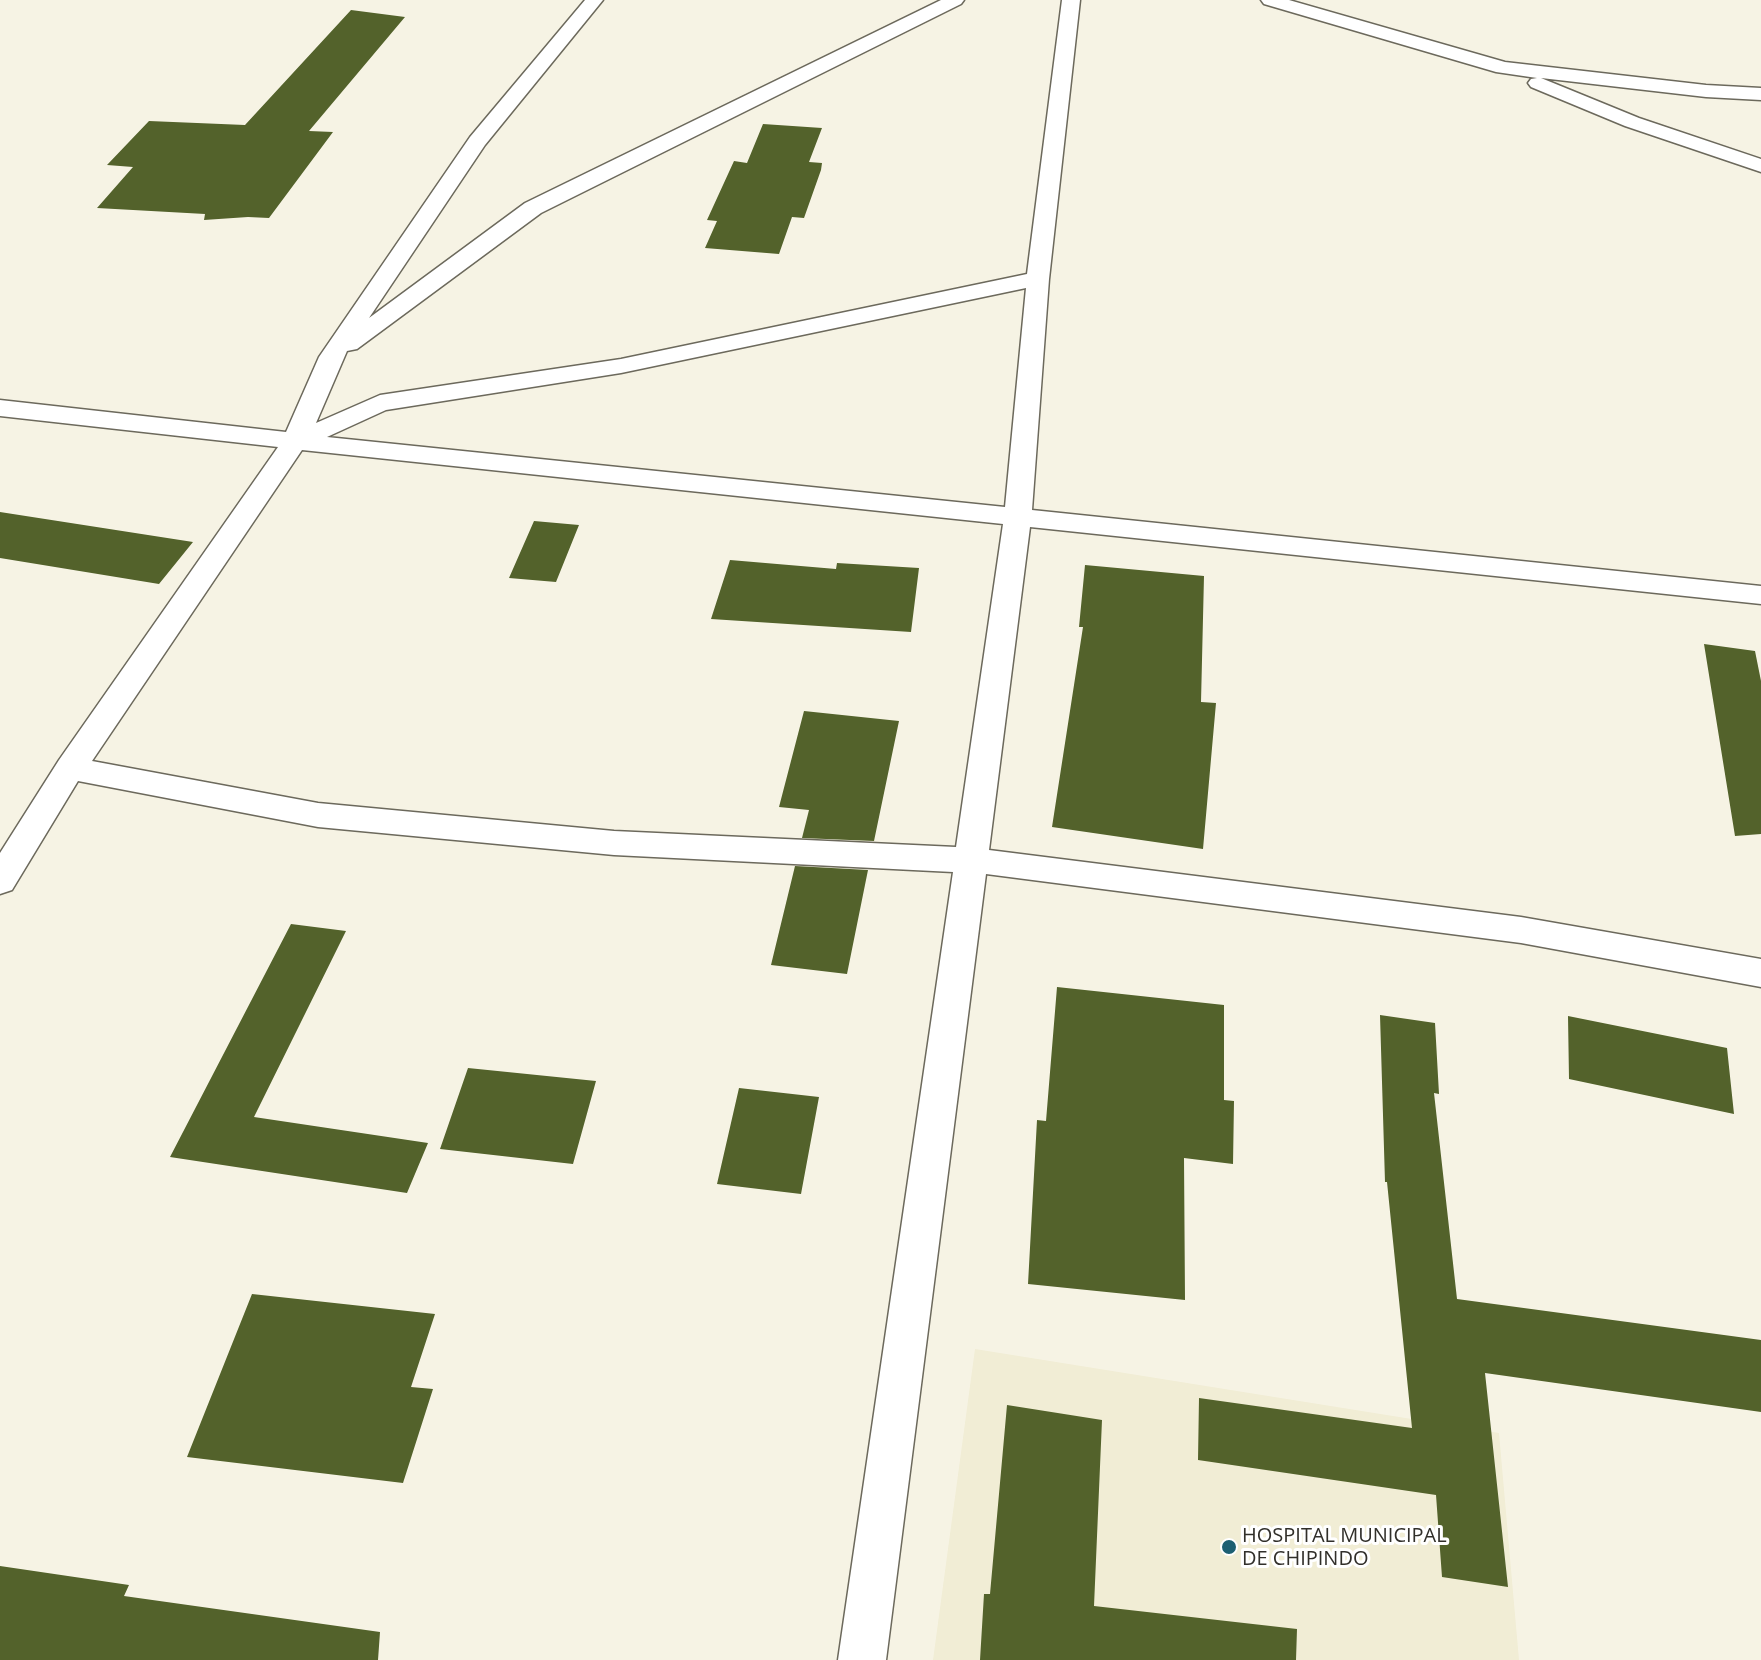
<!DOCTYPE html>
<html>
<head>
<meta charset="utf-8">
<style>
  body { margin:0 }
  canvas { display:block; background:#f6f3e4 }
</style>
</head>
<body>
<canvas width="1761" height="1660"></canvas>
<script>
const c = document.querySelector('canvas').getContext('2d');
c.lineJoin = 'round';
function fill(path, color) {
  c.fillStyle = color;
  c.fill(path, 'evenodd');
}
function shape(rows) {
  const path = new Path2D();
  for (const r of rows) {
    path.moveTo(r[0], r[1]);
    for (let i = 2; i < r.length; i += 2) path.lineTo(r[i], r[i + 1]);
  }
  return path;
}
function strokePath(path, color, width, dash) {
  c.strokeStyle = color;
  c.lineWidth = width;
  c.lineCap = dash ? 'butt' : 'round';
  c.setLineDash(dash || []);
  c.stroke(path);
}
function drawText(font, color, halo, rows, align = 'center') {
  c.font = font + ' "Open Sans",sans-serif';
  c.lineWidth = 6;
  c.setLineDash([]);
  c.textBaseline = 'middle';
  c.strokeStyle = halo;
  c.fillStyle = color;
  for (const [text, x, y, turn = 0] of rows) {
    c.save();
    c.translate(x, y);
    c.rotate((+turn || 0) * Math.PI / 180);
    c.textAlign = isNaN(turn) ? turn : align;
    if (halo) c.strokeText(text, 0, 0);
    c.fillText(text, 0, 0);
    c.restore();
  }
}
const built = shape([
  [975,1349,1499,1433,1519,1660,933,1660]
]);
const building = shape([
  [351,10,405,17,309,131,333,132,269,218,248,217,204,220,205,214,97,208,133,167,107,165,149,121,245,125],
  [763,124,822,128,809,162,822,163,821,170,804,218,792,217,779,254,705,248,717,221,707,220,734,161,747,163],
  [0,512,193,542,159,584,0,558],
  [534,521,579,525,556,582,509,578],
  [730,560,836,569,837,563,919,568,911,632,711,619],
  [1085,565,1204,576,1201,702,1216,703,1203,849,1052,827,1083,627,1079,627],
  [1704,644,1755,651,1761,681,1761,834,1735,836],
  [804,711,899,721,874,841,802,838,809,810,779,807],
  [795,866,868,870,847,974,771,965],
  [291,924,346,931,254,1117,428,1143,407,1193,170,1157],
  [1057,987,1224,1005,1224,1100,1234,1101,1233,1164,1184,1158,1185,1300,1028,1284,1037,1120,1046,1121],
  [1380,1015,1435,1023,1439,1094,1434,1093,1457,1299,1761,1340,1761,1412,1485,1373,1508,1587,1442,1577,1436,1495,1198,1460,1199,1398,1412,1428,1387,1182,1385,1182],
  [1568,1016,1727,1048,1734,1114,1569,1079],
  [468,1068,596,1081,573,1164,440,1149],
  [739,1088,819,1097,801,1194,717,1184],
  [252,1294,435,1314,411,1387,433,1389,403,1483,187,1457],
  [1007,1405,1102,1420,1094,1606,1297,1629,1296,1660,980,1660,984,1594,990,1594],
  [0,1566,129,1585,124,1596,380,1632,378,1660,0,1660]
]);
const minor = shape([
  [585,0,603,0,485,145,369,318,525,203,941,0,964,0,961,4,541,213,357,349,347,351,316,423,380,395,621,359,1027,274,1062,0,1080,0,1049,279,1032,510,1761,586,1761,604,1030,527,989,850,1521,917,1761,959,1761,987,1521,943,986,874,886,1660,838,1660,953,872,614,855,318,827,78,781,12,890,0,894,0,853,59,760,278,447,0,416,0,400,286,432,319,357,470,137,585,0],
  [1026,288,1005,507,327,437,386,410,621,373,1026,288],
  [302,450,1003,524,956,847,614,831,318,803,92,761,302,450],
  [1261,0,1289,0,1505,62,1706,85,1761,88,1761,100,1706,97,1541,78,1639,118,1761,159,1761,172,1625,126,1531,87,1528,83,1531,79,1537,78,1496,72,1264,4,1261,0]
]);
const markers = [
  [1229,1547,8,"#1c5f72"]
];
const nearPoinames = [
  ["HOSPITAL MUNICIPAL",1242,1536],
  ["DE CHIPINDO",1242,1559]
];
fill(built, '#f1edd5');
fill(building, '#53622b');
strokePath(minor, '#6c695c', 3);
fill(minor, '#fff');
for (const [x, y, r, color] of markers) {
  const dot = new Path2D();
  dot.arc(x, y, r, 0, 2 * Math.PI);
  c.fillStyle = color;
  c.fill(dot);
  strokePath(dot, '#fff', 2);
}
drawText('20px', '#312f2a', '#fff', nearPoinames, 'left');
</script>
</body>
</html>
